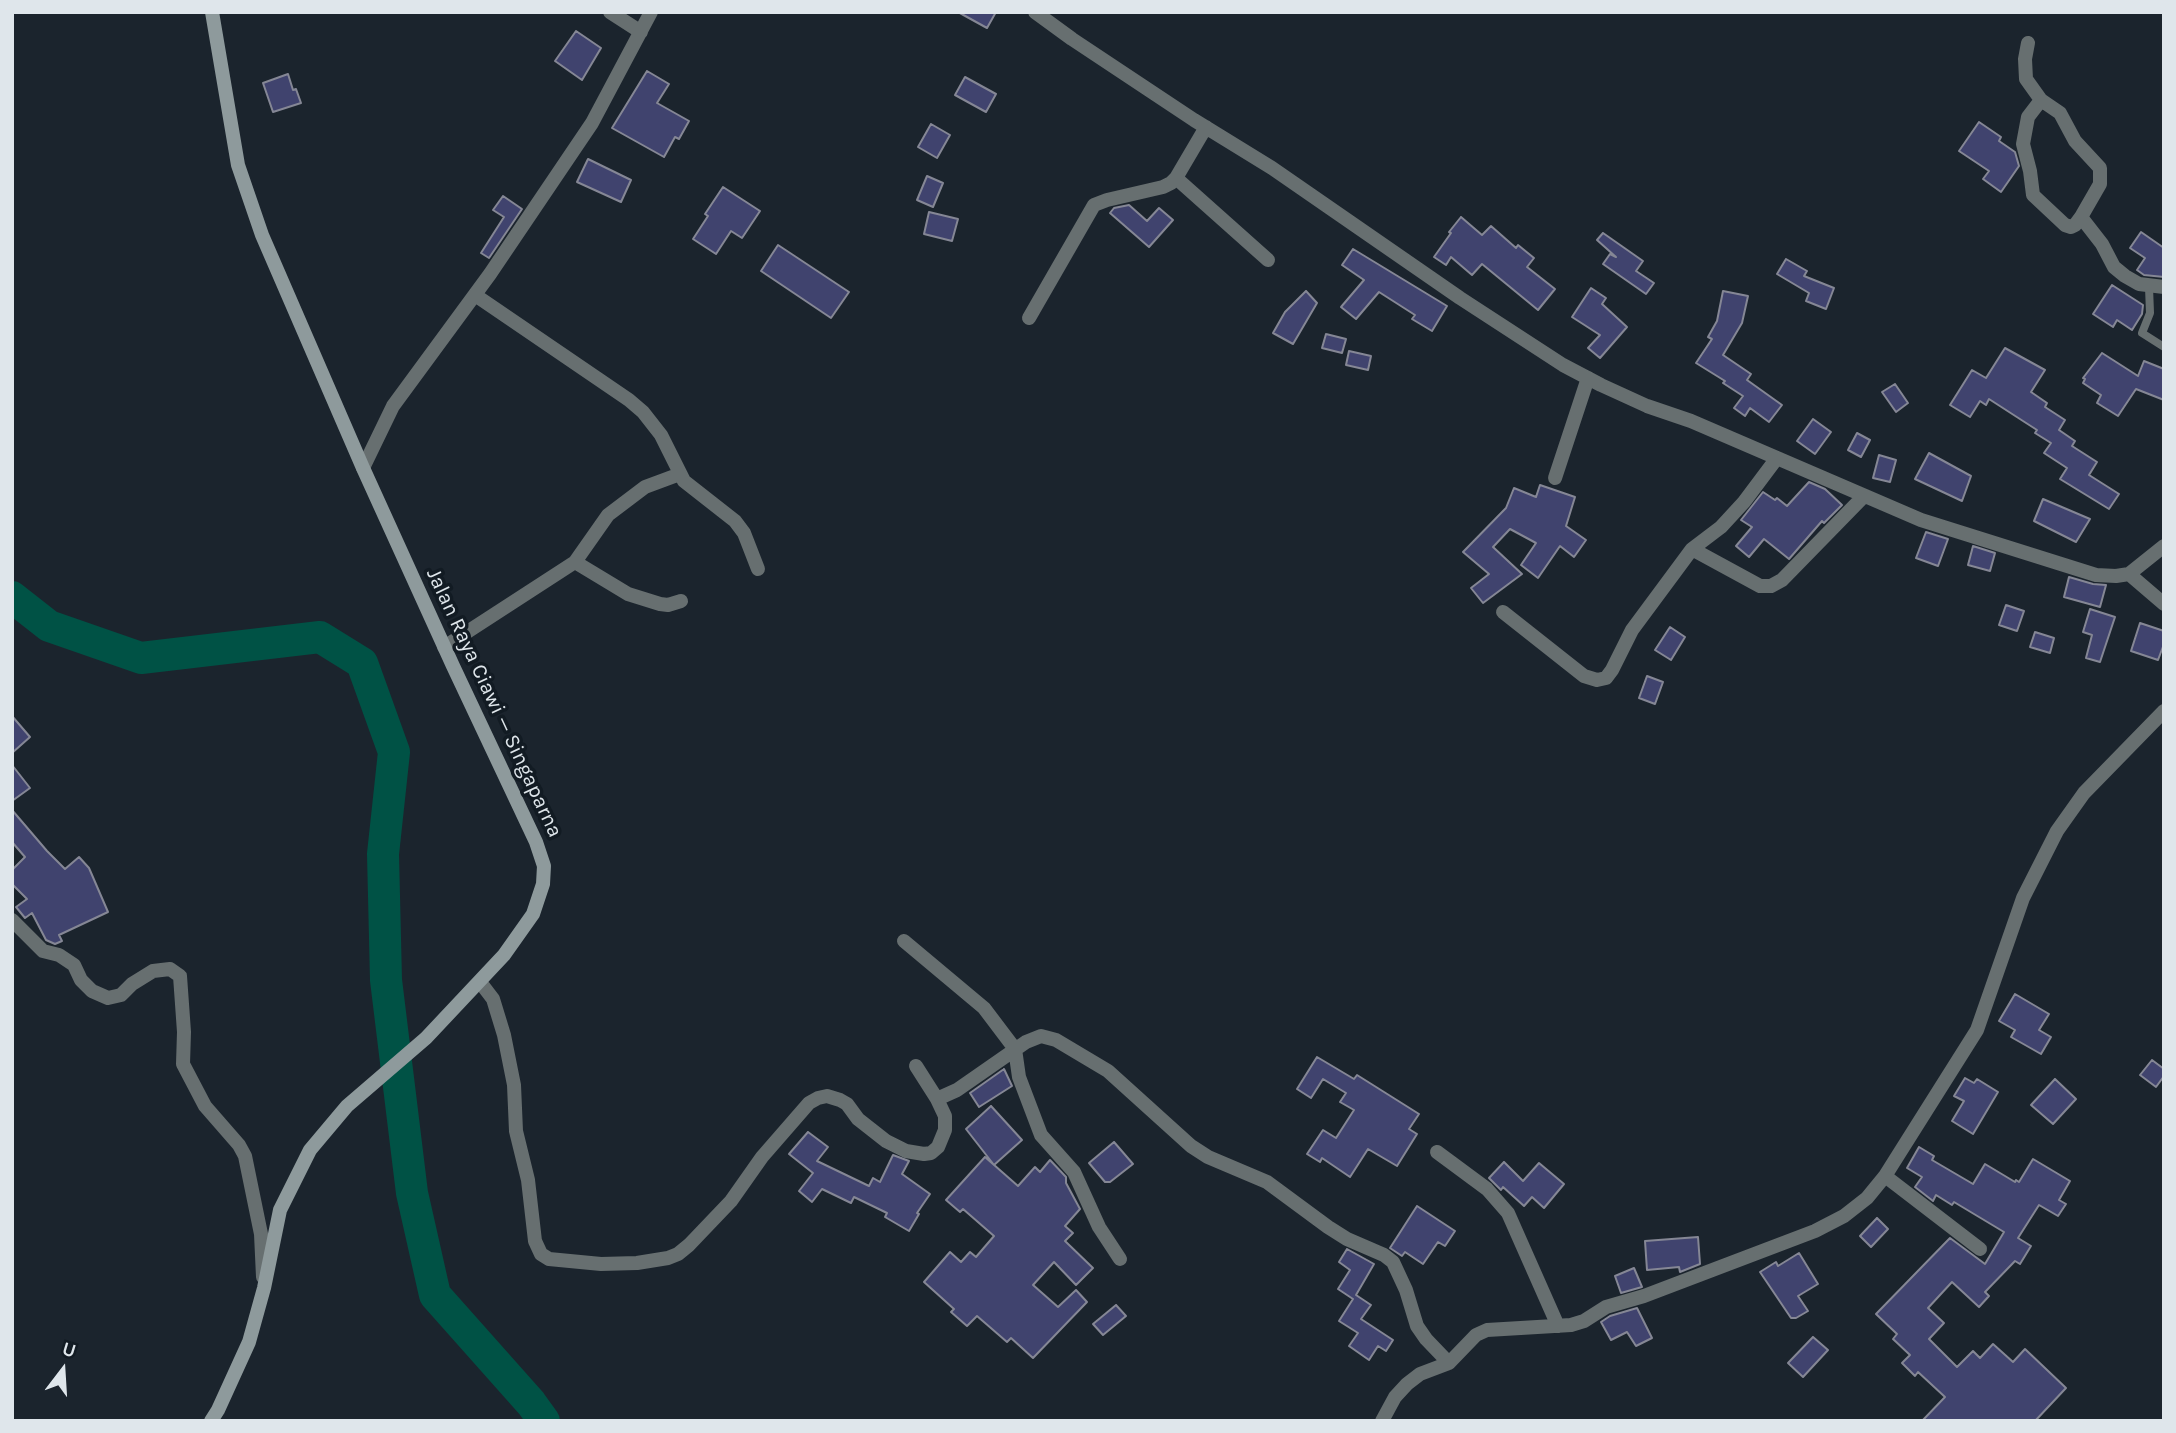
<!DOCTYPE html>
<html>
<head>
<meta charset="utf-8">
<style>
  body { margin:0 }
  #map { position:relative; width:2176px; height:1433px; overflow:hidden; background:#1b242d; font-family:Karla,sans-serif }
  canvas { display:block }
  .frame { position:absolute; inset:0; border:14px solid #dfe6eb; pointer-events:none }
  .north { position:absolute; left:28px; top:1335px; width:70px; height:70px; -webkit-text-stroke:5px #121b23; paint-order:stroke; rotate:17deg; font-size:19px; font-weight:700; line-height:28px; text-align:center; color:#dfe6eb }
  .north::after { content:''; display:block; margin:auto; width:24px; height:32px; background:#dfe6eb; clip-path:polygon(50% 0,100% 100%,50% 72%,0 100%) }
</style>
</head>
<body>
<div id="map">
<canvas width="2176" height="1433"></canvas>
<div class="frame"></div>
<div class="north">U</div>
</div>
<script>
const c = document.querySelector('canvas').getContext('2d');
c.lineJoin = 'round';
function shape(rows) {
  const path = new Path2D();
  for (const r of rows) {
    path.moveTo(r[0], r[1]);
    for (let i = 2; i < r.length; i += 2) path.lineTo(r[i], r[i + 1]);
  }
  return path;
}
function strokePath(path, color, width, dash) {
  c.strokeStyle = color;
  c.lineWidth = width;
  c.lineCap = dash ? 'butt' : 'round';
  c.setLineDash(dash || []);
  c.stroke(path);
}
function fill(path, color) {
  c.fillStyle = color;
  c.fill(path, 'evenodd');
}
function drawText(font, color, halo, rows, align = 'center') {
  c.font = font + ' Karla,sans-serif';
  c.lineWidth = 7;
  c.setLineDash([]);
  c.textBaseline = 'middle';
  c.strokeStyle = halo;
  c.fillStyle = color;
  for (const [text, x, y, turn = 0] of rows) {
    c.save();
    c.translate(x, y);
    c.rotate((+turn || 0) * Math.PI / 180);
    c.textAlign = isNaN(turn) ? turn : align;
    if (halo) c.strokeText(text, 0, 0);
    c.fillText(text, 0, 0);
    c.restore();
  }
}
const river = shape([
  [12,597,49,626,141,658,320,637,362,663,394,752,383,854,386,980,412,1193,435,1295,531,1403,544,1421]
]);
const building = shape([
  [958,12,996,12,987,28,958,12],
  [576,31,601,48,582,80,555,61,576,31],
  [647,71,669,84,657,103,689,121,679,139,675,137,664,157,612,128,647,71],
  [288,74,293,90,296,89,301,103,273,112,263,83,288,74],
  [965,77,996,94,986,112,955,95,965,77],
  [1979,122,2001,137,1999,141,2015,152,2019,166,2001,192,1983,179,1989,171,1959,151,1979,122],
  [931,124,950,135,937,158,918,147,931,124],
  [588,159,631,180,621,202,577,182,588,159],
  [927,176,943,183,933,207,917,200,927,176],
  [723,187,760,211,742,238,731,231,716,254,693,239,708,216,705,214,723,187],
  [503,196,522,209,489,258,481,253,504,217,493,210,503,196],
  [1129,205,1147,221,1159,208,1173,220,1149,247,1110,213,1114,208,1129,205],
  [929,212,958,219,952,241,924,234,929,212],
  [1461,217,1482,235,1491,226,1516,248,1518,245,1534,258,1527,267,1555,289,1538,310,1482,264,1472,275,1451,257,1446,265,1434,257,1451,233,1449,232,1461,217],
  [2141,232,2164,248,2164,277,2144,275,2137,270,2145,258,2130,248,2141,232],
  [1603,233,1643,261,1636,271,1654,283,1646,294,1603,264,1610,254,1616,257,1597,240,1603,233],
  [778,245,849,292,831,318,761,271,778,245],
  [1353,249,1447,306,1432,331,1412,319,1415,315,1379,292,1356,319,1341,307,1364,280,1342,265,1353,249],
  [1786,259,1807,271,1804,276,1834,288,1826,309,1806,301,1809,293,1777,274,1786,259],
  [2112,285,2143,305,2142,314,2132,330,2117,320,2113,327,2093,314,2112,285],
  [1591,288,1606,298,1602,304,1627,327,1600,358,1588,348,1600,335,1572,317,1591,288],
  [1306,291,1317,303,1293,344,1273,333,1285,312,1306,291],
  [1723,291,1748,296,1742,323,1723,355,1751,374,1747,380,1782,405,1769,422,1750,408,1745,416,1734,408,1743,396,1723,383,1725,381,1696,363,1712,339,1708,337,1717,321,1723,291],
  [1326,334,1346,339,1342,353,1322,348,1326,334],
  [2005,348,2045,370,2031,392,2047,403,2045,407,2065,420,2059,430,2075,441,2072,446,2097,462,2089,475,2119,494,2109,509,2060,479,2067,468,2044,453,2051,443,2035,433,2037,430,2023,421,1989,399,1986,405,1980,401,1970,417,1950,405,1972,370,1986,378,2005,348],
  [1349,351,1371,356,1368,370,1346,365,1349,351],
  [2102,353,2138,376,2144,361,2164,369,2164,400,2136,389,2118,416,2097,403,2101,395,2083,383,2085,379,2083,378,2102,353],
  [1895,384,1908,403,1896,412,1882,392,1895,384],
  [1813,419,1831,432,1815,454,1797,441,1813,419],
  [1857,433,1870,440,1861,457,1848,450,1857,433],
  [1929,453,1971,476,1962,501,1915,479,1929,453],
  [1879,455,1896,460,1890,482,1873,478,1879,455],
  [1809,482,1825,489,1842,505,1824,523,1822,521,1789,559,1764,539,1749,557,1736,546,1752,527,1741,520,1763,492,1775,500,1777,498,1787,506,1809,482],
  [1540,485,1575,497,1566,526,1586,540,1574,557,1560,546,1538,578,1521,565,1536,543,1510,529,1493,547,1522,574,1483,603,1471,588,1489,574,1463,552,1506,508,1514,488,1536,497,1540,485],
  [2043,499,2090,519,2076,542,2034,521,2043,499],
  [1926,532,1948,539,1938,566,1916,558,1926,532],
  [1973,546,1995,553,1990,571,1968,565,1973,546],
  [2069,577,2093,584,2106,585,2100,607,2064,597,2069,577],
  [2006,605,2024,611,2017,631,1999,625,2006,605],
  [2090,609,2115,617,2100,662,2086,658,2092,635,2083,632,2090,609],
  [2140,623,2164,631,2164,644,2158,660,2131,651,2140,623],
  [1670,627,1685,637,1671,660,1655,650,1670,627],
  [2035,632,2054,638,2050,653,2030,647,2035,632],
  [1647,676,1663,682,1655,704,1639,698,1647,676],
  [12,716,30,737,12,753,12,716],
  [12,765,30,788,12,801,12,765],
  [12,810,47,851,65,869,79,857,89,868,108,912,59,935,62,941,55,944,46,940,32,913,25,918,16,907,27,899,12,884,12,870,25,857,12,842,12,810],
  [2015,994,2049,1014,2039,1030,2051,1037,2041,1054,2011,1037,2015,1030,1999,1021,2015,994],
  [1317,1057,1354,1079,1357,1075,1419,1114,1409,1129,1417,1134,1397,1166,1368,1149,1350,1177,1322,1158,1320,1162,1307,1154,1323,1130,1336,1138,1354,1110,1340,1102,1346,1093,1323,1079,1311,1098,1297,1089,1317,1057],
  [2152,1060,2164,1069,2164,1076,2156,1087,2140,1075,2152,1060],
  [1004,1069,1012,1086,979,1107,970,1093,1004,1069],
  [1965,1078,1974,1083,1977,1079,1998,1092,1973,1134,1952,1121,1964,1101,1954,1096,1965,1078],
  [2055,1079,2076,1099,2053,1124,2031,1105,2055,1079],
  [991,1106,1022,1140,994,1165,966,1129,991,1106],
  [808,1132,828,1147,817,1161,869,1186,873,1178,880,1182,893,1155,909,1161,902,1174,930,1194,917,1213,919,1214,909,1231,885,1217,887,1213,854,1197,851,1203,822,1189,812,1202,799,1191,813,1173,789,1154,808,1132],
  [1114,1142,1133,1164,1110,1182,1105,1182,1089,1163,1114,1142],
  [1919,1147,1934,1156,1932,1160,1973,1184,1985,1164,2015,1182,2016,1180,2019,1182,2033,1159,2070,1181,2059,1200,2066,1204,2058,1216,2039,1205,2018,1238,2031,1246,2020,1264,2015,1261,1985,1292,1989,1296,1979,1307,1952,1282,1928,1308,1944,1323,1929,1339,1957,1367,1973,1351,1980,1358,1993,1344,2013,1362,2025,1349,2066,1388,2035,1421,1922,1421,1945,1397,1918,1372,1915,1376,1902,1363,1910,1355,1893,1339,1897,1334,1876,1314,1950,1238,1985,1264,2004,1232,1954,1202,1952,1205,1936,1195,1933,1201,1915,1187,1922,1177,1907,1168,1919,1147],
  [985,1157,1018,1186,1035,1167,1040,1172,1050,1160,1066,1177,1066,1183,1080,1209,1065,1226,1073,1233,1065,1241,1093,1268,1076,1285,1054,1262,1033,1285,1058,1307,1076,1290,1087,1302,1033,1358,1011,1338,1007,1342,977,1316,967,1326,951,1312,954,1309,924,1282,950,1252,961,1262,970,1252,976,1257,994,1236,963,1209,960,1212,946,1200,985,1157],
  [1504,1162,1523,1181,1539,1163,1564,1184,1544,1208,1532,1197,1524,1206,1503,1187,1501,1190,1489,1178,1504,1162],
  [1417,1206,1455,1231,1445,1246,1438,1242,1423,1264,1405,1252,1402,1256,1390,1248,1417,1206],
  [1877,1218,1888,1229,1871,1247,1860,1236,1877,1218],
  [1698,1237,1700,1264,1680,1272,1679,1267,1647,1270,1645,1241,1698,1237],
  [1347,1249,1374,1264,1356,1295,1371,1305,1361,1319,1393,1340,1386,1351,1378,1346,1369,1360,1349,1346,1358,1333,1339,1321,1353,1299,1338,1289,1350,1270,1339,1262,1347,1249],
  [1799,1253,1818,1284,1798,1296,1808,1311,1796,1318,1791,1318,1760,1272,1776,1262,1778,1266,1799,1253],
  [1634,1268,1642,1287,1621,1293,1615,1276,1634,1268],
  [1116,1305,1126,1316,1103,1335,1093,1324,1116,1305],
  [1637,1308,1652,1338,1636,1346,1627,1332,1611,1340,1601,1322,1610,1316,1637,1308],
  [1813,1337,1828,1350,1803,1377,1788,1363,1813,1337]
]);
const service = shape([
  [2149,287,2150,313,2142,333,2164,347]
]);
const minor = shape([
  [610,12,641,32],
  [1035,12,1072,39,1194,120,1272,168,1460,298,1563,365,1601,385,1647,406,1691,421,1921,520,2096,575,2116,576,2129,574,2164,546],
  [2028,43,2025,59,2026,79,2041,100,2028,117,2023,144,2030,171,2033,195,2065,225,2071,227,2075,225,2081,217,2102,244,2114,267,2125,276,2139,284,2164,287],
  [2041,100,2060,113,2075,141,2100,168,2100,184,2081,217],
  [1176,178,1268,260],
  [475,295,629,400,643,412,661,435,684,481,735,521,744,533,758,569],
  [1029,318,1094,205,1107,200,1163,187,1171,183,1176,178,1206,127],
  [363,468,393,406,490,274,592,123,651,12],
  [1555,478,1588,378],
  [1692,549,1721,527,1744,502,1777,458],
  [575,562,628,594,660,604,668,605,681,601],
  [2129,574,2164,604],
  [1503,612,1584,676,1597,680,1606,678,1612,670,1632,630,1692,549,1760,586,1771,586,1782,580,1864,496],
  [444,647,575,562,608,515,645,487,680,474],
  [12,920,43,951,59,955,74,965,81,980,92,991,108,998,121,995,132,984,153,971,170,969,180,976,184,1032,183,1064,205,1106,239,1145,245,1156,261,1234,263,1277],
  [904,941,984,1008,1015,1049,1019,1077,1041,1135,1074,1172,1099,1227,1120,1259],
  [480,982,493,999,504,1035,514,1085,516,1131,528,1180,535,1241,541,1254,549,1259,601,1264,637,1263,668,1258,678,1254,689,1245,731,1201,762,1157,809,1103,818,1098,827,1096,840,1100,847,1104,858,1119,886,1141,906,1151,924,1154,931,1153,938,1147,945,1130,945,1116,937,1099,957,1090,1026,1042,1041,1036,1056,1040,1108,1071,1191,1146,1208,1157,1267,1182,1328,1227,1347,1239,1384,1255,1393,1262,1406,1290,1417,1326,1426,1339,1449,1363,1476,1335,1487,1330,1571,1325,1584,1321,1606,1307,1644,1296,1815,1231,1844,1216,1867,1198,1885,1176,1977,1030,2023,898,2057,831,2084,793,2164,711],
  [916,1066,937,1099],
  [1437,1152,1487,1189,1508,1213,1558,1326],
  [1885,1176,1980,1249],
  [1382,1421,1395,1397,1407,1384,1420,1374,1449,1363]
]);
const secondary = shape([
  [211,1421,218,1410,249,1342,264,1288,280,1210,310,1150,347,1106,426,1038,504,955,533,914,543,884,544,866,536,842,453,666,363,468,262,235,238,165,212,12]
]);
const streetNames = [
  ["Jalan Raya Ciawi — Singaparna",494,703,65]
];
strokePath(river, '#005245', 32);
fill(building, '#40436e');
strokePath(building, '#858795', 2);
strokePath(service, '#676f70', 8);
strokePath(minor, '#676f70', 14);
strokePath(secondary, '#8e9a9c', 14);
drawText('21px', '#dfe6eb', '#121b23', streetNames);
</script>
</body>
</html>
